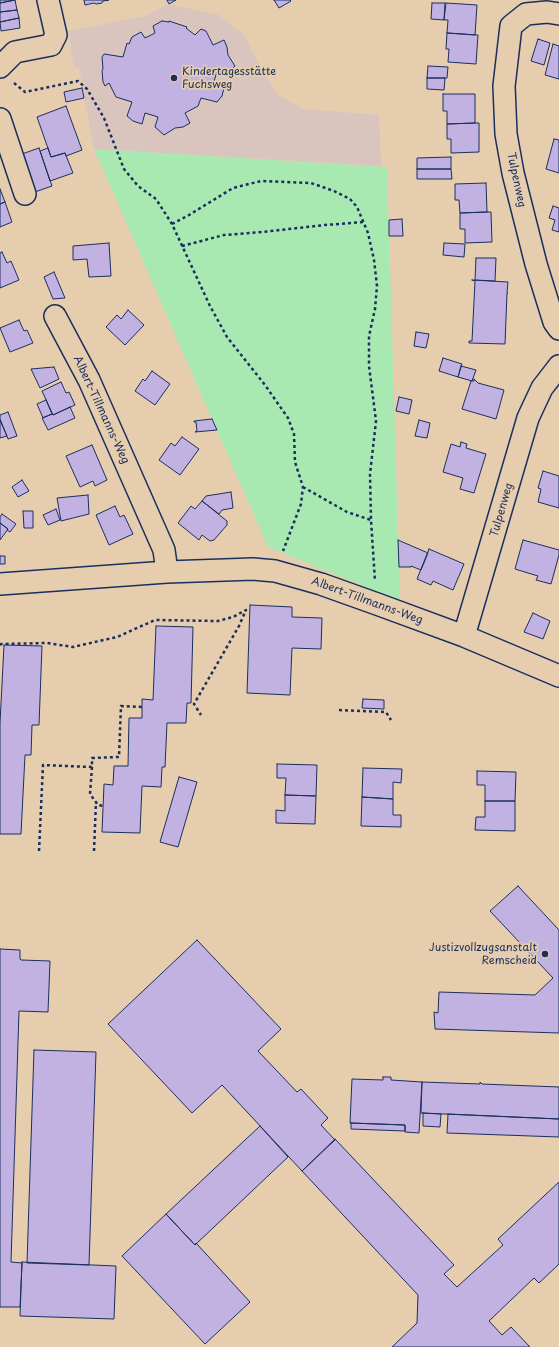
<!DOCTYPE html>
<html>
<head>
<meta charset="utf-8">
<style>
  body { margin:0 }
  canvas { display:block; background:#e5cdae }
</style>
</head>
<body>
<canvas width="559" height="1347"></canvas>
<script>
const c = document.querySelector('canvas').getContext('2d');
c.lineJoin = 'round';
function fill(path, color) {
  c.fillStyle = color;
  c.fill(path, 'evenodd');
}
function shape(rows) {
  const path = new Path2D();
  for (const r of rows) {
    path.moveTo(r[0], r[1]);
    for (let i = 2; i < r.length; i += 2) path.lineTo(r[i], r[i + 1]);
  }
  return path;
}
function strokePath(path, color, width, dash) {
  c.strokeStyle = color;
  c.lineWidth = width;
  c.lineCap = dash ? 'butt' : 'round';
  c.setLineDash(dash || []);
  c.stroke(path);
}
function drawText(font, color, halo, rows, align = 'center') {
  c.font = font + ' "Playpen Sans",sans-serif';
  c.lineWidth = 3.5;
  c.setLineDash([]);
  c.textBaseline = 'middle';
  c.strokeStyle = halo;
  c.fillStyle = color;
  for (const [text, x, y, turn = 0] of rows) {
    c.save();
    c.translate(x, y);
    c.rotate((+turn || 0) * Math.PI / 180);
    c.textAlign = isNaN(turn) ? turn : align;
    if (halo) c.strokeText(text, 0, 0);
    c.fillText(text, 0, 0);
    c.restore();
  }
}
const built = shape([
  [169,4,219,15,245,36,260,67,278,95,304,109,379,115,381,166,94,149,79,68,74,67,68,31,145,16]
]);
const green = shape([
  [94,149,387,167,400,601,268,547]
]);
const building = shape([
  [0,0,15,0,0,3,0,0],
  [15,0,17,10,0,12,0,3,15,0],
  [84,0,109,0,103,1,102,3,96,4,94,3,85,5,84,0],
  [167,0,176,0,169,4,167,0],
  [274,0,290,0,291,1,279,8,274,0],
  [432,3,445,3,444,20,431,19,432,3],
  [446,3,477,5,475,35,447,33,448,20,444,20,446,3],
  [17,10,19,18,0,22,0,12,17,10],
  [19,18,20,28,1,31,0,22,19,18],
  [162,21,169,22,169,21,187,27,186,28,195,35,201,29,206,31,213,45,224,40,227,47,228,55,235,66,227,74,217,71,213,85,224,88,222,96,217,102,201,98,198,106,185,113,190,123,183,127,175,128,164,135,155,127,158,117,145,113,142,124,133,121,127,116,132,102,116,97,109,83,105,86,103,82,102,70,103,69,102,57,104,54,123,57,127,43,129,44,132,37,141,32,145,38,155,33,153,26,162,21],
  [447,33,478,35,476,64,448,62,449,49,446,49,447,33],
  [538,39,550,43,544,65,531,61,538,39],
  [553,44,559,46,559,79,545,75,553,44],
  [428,66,448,67,447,78,427,78,428,66],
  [427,78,445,78,444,90,427,89,427,78],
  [82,88,84,98,66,102,64,92,82,88],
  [443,94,475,94,475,123,447,124,447,111,443,111,443,94],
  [66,106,82,150,66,156,65,153,51,157,37,117,66,106],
  [475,123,479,123,479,152,451,153,451,139,447,139,447,124,475,123],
  [554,139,559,140,559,173,546,169,554,139],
  [39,148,52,186,32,193,19,155,39,148],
  [48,148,51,157,65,153,73,173,50,181,40,151,48,148],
  [451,157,451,169,417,169,417,158,451,157],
  [417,169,451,169,452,179,417,179,417,169],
  [486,183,487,212,460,213,459,200,455,200,455,184,486,183],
  [0,189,5,202,0,204,0,189],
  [5,202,12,222,0,227,0,204,5,202],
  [553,206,559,208,559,232,552,230,555,220,549,218,553,206],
  [487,212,491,212,492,242,465,243,465,229,460,229,460,213,487,212],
  [402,219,403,236,389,236,389,220,402,219],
  [109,243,111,276,89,277,87,259,73,260,73,246,109,243],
  [444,243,465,244,464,257,443,255,444,243],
  [2,252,7,263,11,261,19,280,0,288,0,253,2,252],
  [476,258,496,258,495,281,475,280,476,258],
  [54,272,65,298,53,299,44,277,54,272],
  [472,280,508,282,507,292,508,293,507,293,505,344,469,343,469,341,472,341,475,281,472,280],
  [128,310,144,325,125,345,106,327,117,315,121,319,128,310],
  [19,320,24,331,27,330,33,343,10,352,0,328,19,320],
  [416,332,429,334,426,348,414,346,416,332],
  [443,358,462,364,458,377,439,371,443,358],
  [461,366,476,370,472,381,458,377,461,366],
  [54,367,59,379,40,388,31,369,54,367],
  [152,371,170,384,155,405,135,391,143,379,145,381,152,371],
  [474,379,478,383,504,390,496,419,462,409,471,381,474,381,474,379],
  [61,382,66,393,69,392,75,405,53,415,42,391,61,382],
  [399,397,412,400,409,414,396,411,399,397],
  [46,400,52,414,43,418,37,404,46,400],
  [70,407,75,418,48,430,42,418,52,414,53,415,70,407],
  [8,412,17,436,8,439,0,419,0,415,8,412],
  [212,419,217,430,195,432,197,431,196,422,194,422,194,421,212,419],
  [0,420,7,436,0,438,0,420],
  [419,420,430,423,427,438,415,436,419,420],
  [182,437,199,449,180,475,159,460,171,443,175,446,182,437],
  [461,442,467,444,466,448,486,454,474,493,460,489,463,478,443,472,451,444,460,447,461,442],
  [92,445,107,480,95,486,93,481,80,487,66,456,92,445],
  [543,471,559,476,559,508,538,502,541,489,538,488,543,471],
  [22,480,29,491,18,497,12,487,22,480],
  [231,492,233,508,222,510,219,514,202,501,206,496,231,492],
  [88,495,89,514,61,521,57,498,88,495],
  [202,501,227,521,227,525,214,540,210,541,202,535,199,540,178,523,191,506,195,509,202,501],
  [115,506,120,517,124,515,133,534,109,545,96,515,115,506],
  [56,509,60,520,48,525,43,515,56,509],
  [23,511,33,511,33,528,24,528,23,511],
  [2,514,16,524,10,532,7,530,8,529,0,523,0,517,2,514],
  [0,523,8,529,0,540,0,523],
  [398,540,428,553,421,570,411,566,411,567,399,567,398,540],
  [523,540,559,550,559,555,551,584,536,580,538,576,515,569,523,540],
  [429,549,464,564,453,590,433,581,431,585,417,579,429,549],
  [0,556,5,556,5,564,0,564,0,556],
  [250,605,292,607,292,617,322,618,321,649,292,648,290,695,247,693,250,605],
  [533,613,550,621,543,639,524,632,533,613],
  [156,626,193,627,191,703,187,703,186,723,167,723,165,767,162,767,161,787,142,786,140,833,102,832,104,784,113,785,114,766,128,766,129,718,142,718,142,699,153,700,156,626],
  [4,645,42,646,39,725,32,725,31,755,25,755,21,834,0,834,0,723,4,645],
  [363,699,384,700,384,709,362,708,363,699],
  [277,764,317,765,316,796,285,795,286,778,277,778,277,764],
  [363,768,402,769,401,783,393,782,393,799,362,797,363,768],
  [477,771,516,772,515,801,485,801,485,785,477,785,477,771],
  [179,777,197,782,178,847,160,842,179,777],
  [285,795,316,796,315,824,276,823,276,810,285,811,285,795],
  [362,797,393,799,393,815,401,815,401,827,361,826,362,797],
  [485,801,515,801,515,831,475,830,476,817,485,817,485,801],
  [518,886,559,930,559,1033,435,1029,434,1012,438,1013,439,992,535,995,553,978,490,911,518,886],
  [197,940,281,1029,258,1051,297,1092,301,1089,328,1118,321,1125,335,1140,302,1171,222,1085,192,1113,108,1024,197,940],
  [0,949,20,950,20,959,21,960,50,961,48,1012,19,1011,11,1262,22,1263,20,1307,0,1307,0,949],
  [34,1050,96,1052,89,1265,27,1263,34,1050],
  [383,1077,391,1077,391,1080,422,1082,419,1133,405,1132,405,1125,350,1123,352,1079,383,1080,383,1077],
  [422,1082,480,1084,480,1082,482,1084,559,1087,559,1119,421,1113,422,1082],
  [423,1113,441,1114,440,1127,423,1126,423,1113],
  [448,1114,559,1119,559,1137,447,1133,448,1114],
  [351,1123,405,1125,405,1131,351,1129,351,1123],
  [260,1126,288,1157,195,1245,166,1214,260,1126],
  [335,1139,454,1265,444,1274,457,1287,503,1245,498,1239,559,1182,559,1264,539,1283,534,1278,489,1321,502,1335,511,1327,530,1347,392,1347,417,1323,418,1295,302,1171,335,1139],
  [166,1214,195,1245,196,1243,250,1302,205,1344,122,1256,166,1214],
  [22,1262,116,1266,114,1319,20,1316,22,1262]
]);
const path = shape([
  [14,83,25,92,78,81,87,89,104,118,124,169,138,186,156,199,172,224,210,306,227,337,265,385,288,418,294,434,295,462,303,487,301,504,283,551],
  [172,224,189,215,233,188,261,181,311,183,334,191,350,199,357,207,368,233,374,260,377,286,375,309,369,336,369,366,376,421,370,474,371,520,375,581],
  [182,246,224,235,262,232,325,225,364,222],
  [303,487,347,512,371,520],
  [0,645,1,644,47,643,73,647,117,637,155,620,218,621,233,617,246,610,239,626,194,704,201,715],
  [339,710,386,712,391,720],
  [92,767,90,794,98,805,103,806],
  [39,851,43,765,92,767,92,758,119,757,121,706,142,707],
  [94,851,96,801]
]);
const minor = shape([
  [559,14,547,12,526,14,511,26,504,86,506,134,513,173,536,264,554,322,559,329],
  [0,67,15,52,51,45,56,35,48,0],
  [0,119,25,194],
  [55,316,89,380,164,550,167,572],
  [0,584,167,572,253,569,275,571,321,584,377,604,464,636,559,676],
  [464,636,528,418,542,388,559,366]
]);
const markers = [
  [174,78,4,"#1b2f5e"],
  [545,954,4,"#1b2f5e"]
];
const poiNames = [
  ["Kindertagesstätte",182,72],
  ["Fuchsweg",182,85],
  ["Justizvollzugsanstalt",537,948,"right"],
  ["Remscheid",537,961,"right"]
];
const streetNames = [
  ["Tulpenweg",516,180,78],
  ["Albert-Tillmanns-Weg",101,410,65],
  ["Tulpenweg",502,510,-74],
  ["Albert-Tillmanns-Weg",367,601,20]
];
fill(built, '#dac5be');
fill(green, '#a8e9b2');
fill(building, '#c2b2e2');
strokePath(building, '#1b2f5e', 1);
strokePath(minor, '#1b2f5e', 24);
strokePath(path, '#1b2f5e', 2.5, [3, 3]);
strokePath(minor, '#e5cdae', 21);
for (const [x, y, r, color] of markers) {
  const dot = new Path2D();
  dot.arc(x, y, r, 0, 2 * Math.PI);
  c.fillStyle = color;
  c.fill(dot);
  strokePath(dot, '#e5cdae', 1.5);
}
drawText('11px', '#1b2f5e', '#e5cdae', poiNames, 'left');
drawText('11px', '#1b2f5e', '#e5cdae', streetNames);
</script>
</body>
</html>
